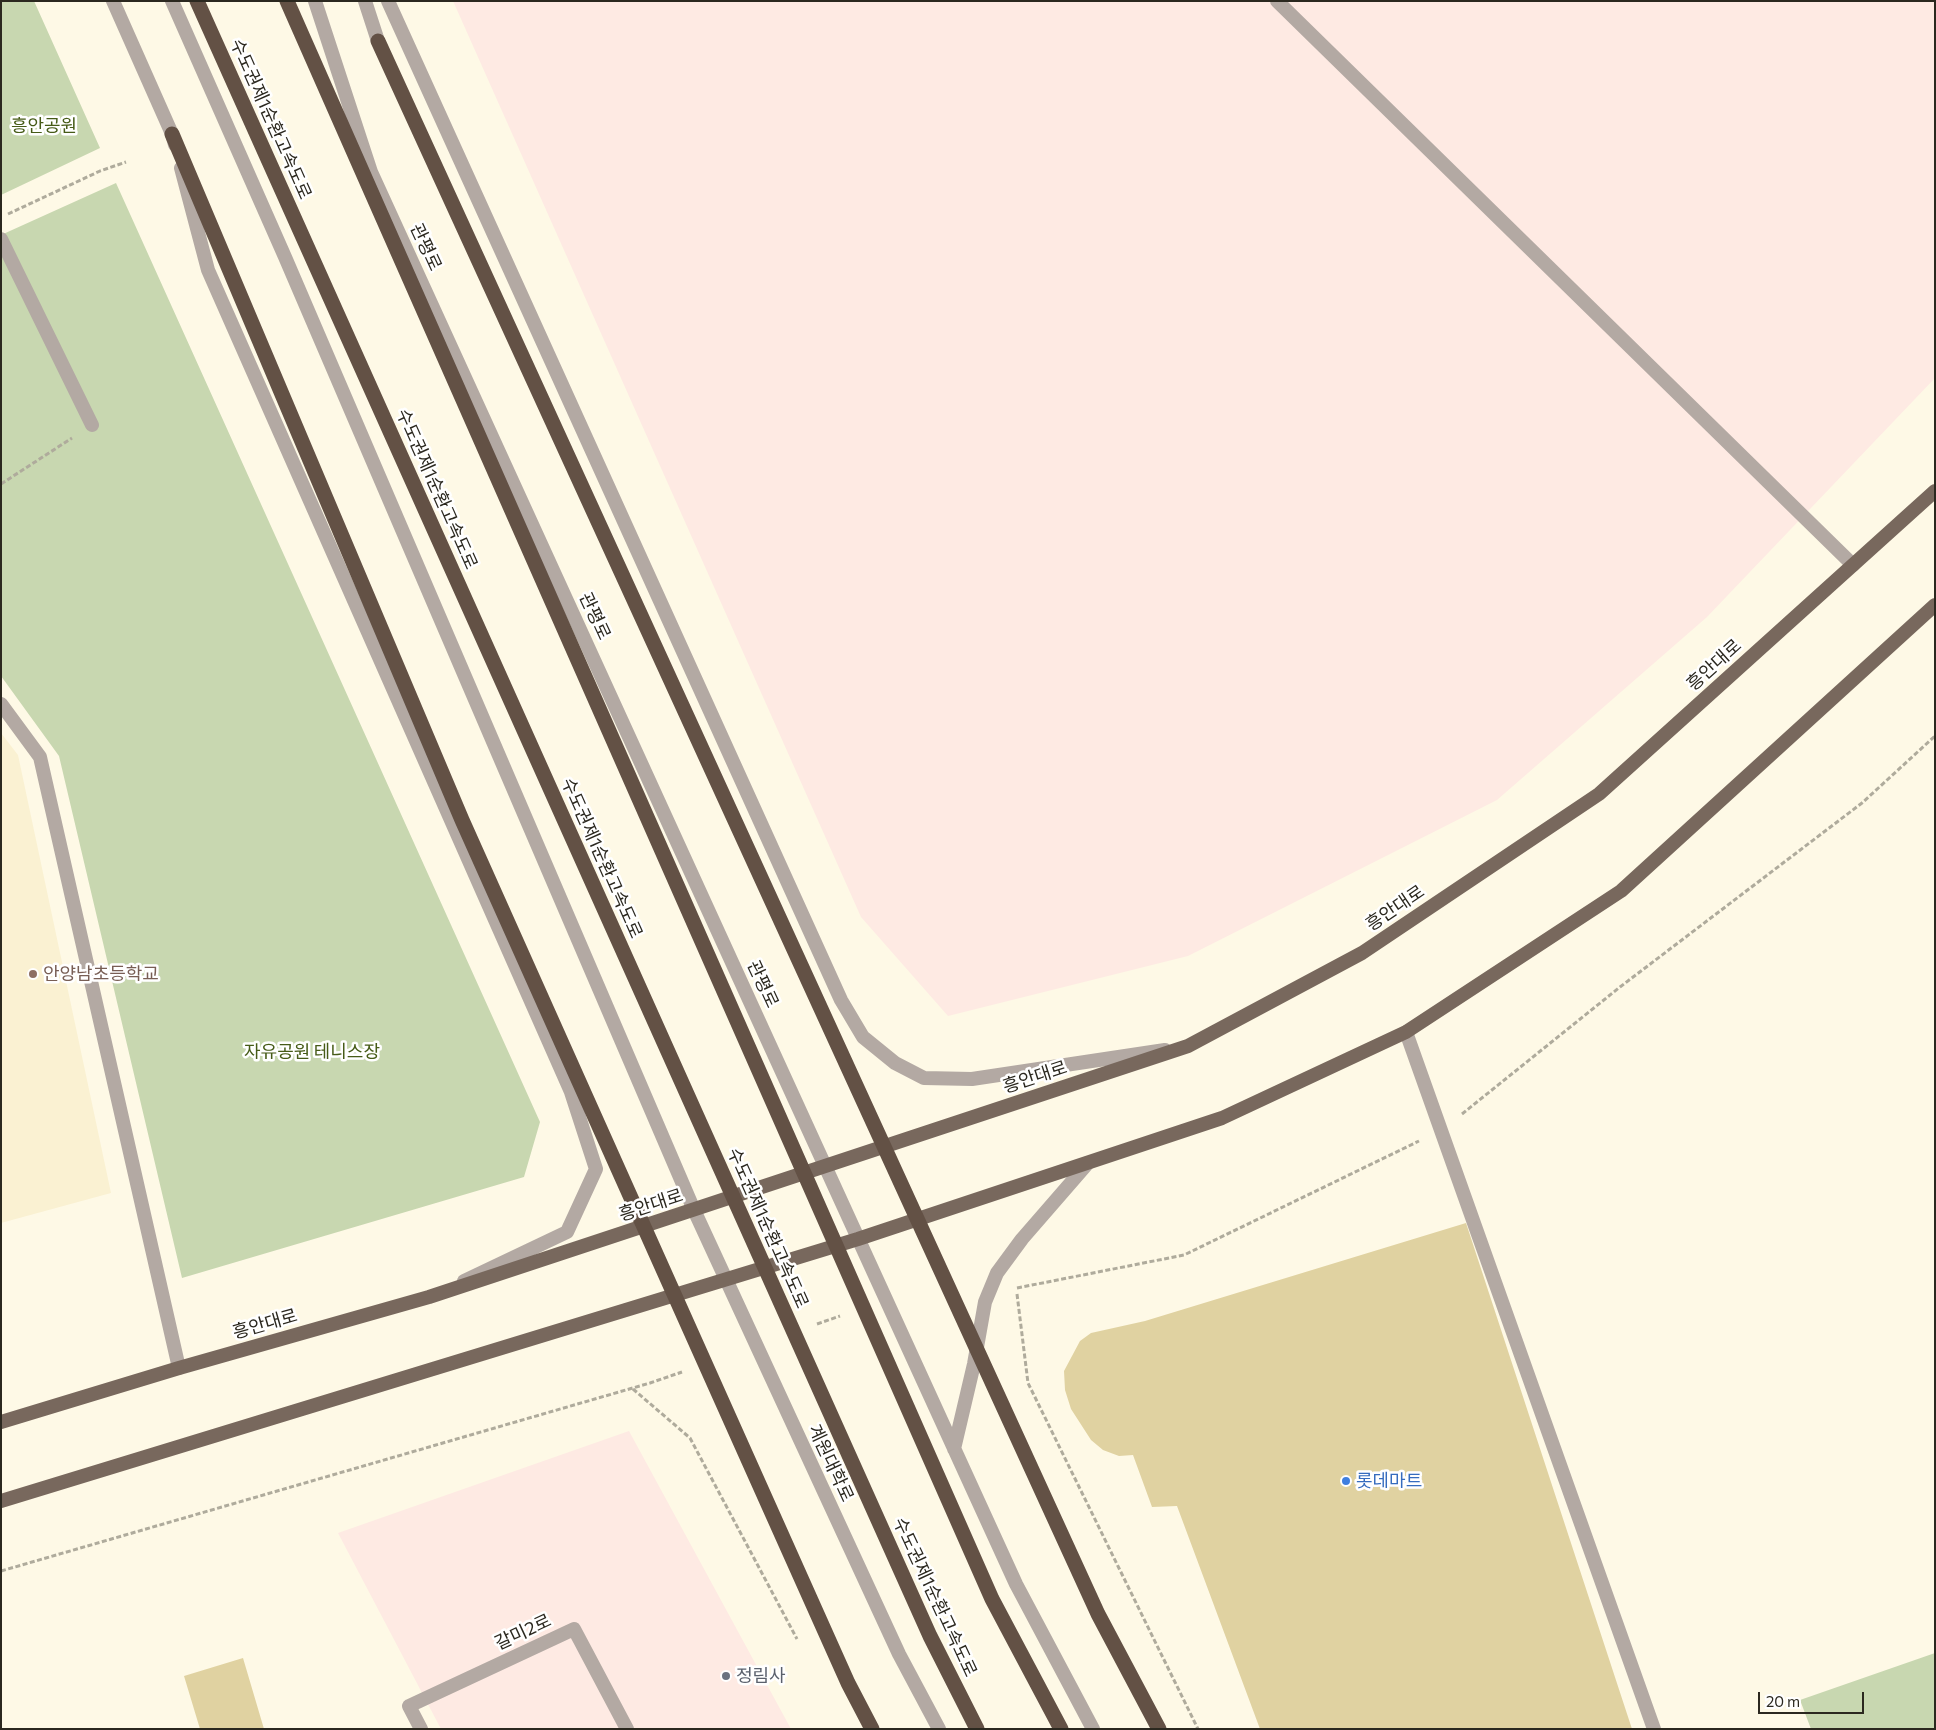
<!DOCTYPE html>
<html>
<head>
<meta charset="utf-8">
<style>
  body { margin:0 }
  #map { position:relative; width:1936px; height:1730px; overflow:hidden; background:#fef9e6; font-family:Commissioner,sans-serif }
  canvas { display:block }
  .frame { position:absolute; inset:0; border:2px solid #2b281f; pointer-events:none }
  .scale { position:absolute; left:1758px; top:1692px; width:106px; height:22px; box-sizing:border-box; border:2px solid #2b281f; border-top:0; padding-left:6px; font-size:15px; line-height:18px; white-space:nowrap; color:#2b281f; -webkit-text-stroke:4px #fff; paint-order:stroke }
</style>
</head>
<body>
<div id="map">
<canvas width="1936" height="1730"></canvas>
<div class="frame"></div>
<div class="scale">20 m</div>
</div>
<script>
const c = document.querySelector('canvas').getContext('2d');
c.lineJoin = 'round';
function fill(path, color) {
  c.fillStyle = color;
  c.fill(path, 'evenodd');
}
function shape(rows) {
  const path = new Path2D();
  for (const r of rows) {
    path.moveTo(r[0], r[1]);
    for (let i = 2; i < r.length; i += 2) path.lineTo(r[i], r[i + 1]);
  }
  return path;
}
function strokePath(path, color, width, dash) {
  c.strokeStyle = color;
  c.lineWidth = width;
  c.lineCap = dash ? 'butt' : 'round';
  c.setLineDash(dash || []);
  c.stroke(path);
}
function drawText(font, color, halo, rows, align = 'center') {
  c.font = font + ' Commissioner,"Noto Sans KR",sans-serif';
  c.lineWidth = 5;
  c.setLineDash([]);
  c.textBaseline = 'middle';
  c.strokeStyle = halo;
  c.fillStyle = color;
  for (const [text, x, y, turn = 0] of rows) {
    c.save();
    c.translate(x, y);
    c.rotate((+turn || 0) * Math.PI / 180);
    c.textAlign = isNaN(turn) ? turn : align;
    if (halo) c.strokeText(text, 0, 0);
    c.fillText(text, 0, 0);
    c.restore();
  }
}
const commercial = shape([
  [453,1,1935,1,1935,378,1707,617,1497,800,1188,956,948,1016,861,917],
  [629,1431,791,1729,441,1729,338,1533]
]);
const built = shape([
  [1,733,18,755,111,1193,1,1223]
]);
const green = shape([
  [1,1,34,1,100,148,1,195],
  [116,183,540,1122,524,1177,182,1278,59,756,1,676,1,235],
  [1935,1653,1935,1729,1811,1729,1800,1700]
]);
const building = shape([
  [1466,1223,1632,1729,1260,1729,1177,1506,1152,1507,1133,1455,1119,1456,1103,1450,1091,1440,1071,1409,1065,1390,1064,1371,1080,1341,1091,1333,1145,1321],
  [243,1658,264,1729,200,1729,184,1676]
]);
const path = shape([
  [8,214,100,171,126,162],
  [1,484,72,438],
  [1462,1114,1620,987,1862,803,1935,736],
  [1017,1288,1184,1255,1419,1141],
  [1017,1294,1028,1383,1198,1729],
  [817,1324,840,1316],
  [633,1389,690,1438,797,1639],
  [1,1571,650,1383,682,1372]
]);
const service = shape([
  [1,239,92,425]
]);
const minor = shape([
  [1277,1,1853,565],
  [1,704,40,757,179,1368],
  [1406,1032,1654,1729],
  [421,1729,409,1706,574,1629,627,1729]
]);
const tertiary = shape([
  [113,1,172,134,175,145],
  [172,1,285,257,694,1210,899,1654,939,1729],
  [315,1,371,172,1016,1584,1093,1729],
  [365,1,378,41],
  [388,1,841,1000,863,1037,895,1063,924,1078,972,1079,1165,1050],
  [181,168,208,270,571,1092,596,1169,567,1232,464,1281],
  [954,1449,974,1364,985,1302,997,1273,1022,1239,1088,1163]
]);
const primary = shape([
  [1,1422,179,1368,429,1297,1188,1046,1362,953,1599,794,1935,491],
  [1,1501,858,1239,1222,1118,1406,1032,1621,891,1935,605]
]);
const motorway = shape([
  [197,1,930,1636,977,1729],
  [287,1,992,1599,1061,1729],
  [378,41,1098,1614,1159,1729],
  [172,134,462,820,848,1683,872,1729]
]);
const markers = [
  [33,974,5,"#8d6e63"],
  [1346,1481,5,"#3f7fe0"],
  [726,1676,5,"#6b7280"]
];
const streetNames = [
  ["수도권제1순환고속도로",271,119,66],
  ["관평로",426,247,65],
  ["수도권제1순환고속도로",437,489,66],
  ["관평로",595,616,65],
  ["흥안대로",1714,665,-42],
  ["수도권제1순환고속도로",602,858,66],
  ["흥안대로",1395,908,-34],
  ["관평로",763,984,65],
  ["흥안대로",1035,1077,-18],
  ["흥안대로",651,1205,-18],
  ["수도권제1순환고속도로",768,1228,66],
  ["흥안대로",265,1324,-16],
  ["계원대학로",831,1463,65],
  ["수도권제1순환고속도로",935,1597,65],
  ["갈미2로",523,1632,-25]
];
const parkNames = [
  ["흥안공원",44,126],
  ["자유공원 테니스장",312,1052]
];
const educationNames = [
  ["안양남초등학교",43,974]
];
const shopNames = [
  ["롯데마트",1356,1481]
];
const worshipNames = [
  ["정림사",736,1676]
];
fill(commercial, '#feeae3');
fill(built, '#faf1d2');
fill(green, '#c8d7b0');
fill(building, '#e0d2a1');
strokePath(path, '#afab9c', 3, [5, 2.5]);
strokePath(service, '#b3a9a3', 14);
strokePath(minor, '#b3a9a3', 14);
strokePath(tertiary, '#b3a9a3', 14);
strokePath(primary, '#78685d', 14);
strokePath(motorway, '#635145', 15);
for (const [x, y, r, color] of markers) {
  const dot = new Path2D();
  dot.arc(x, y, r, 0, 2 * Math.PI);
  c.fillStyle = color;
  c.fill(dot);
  strokePath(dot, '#fff', 2);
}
drawText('18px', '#2b281f', '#fff', streetNames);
drawText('18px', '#465b17', '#fff', parkNames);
drawText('18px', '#785e54', '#fff', educationNames, 'left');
drawText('18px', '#366cbe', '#fff', shopNames, 'left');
drawText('18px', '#5b616d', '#fff', worshipNames, 'left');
</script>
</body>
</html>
